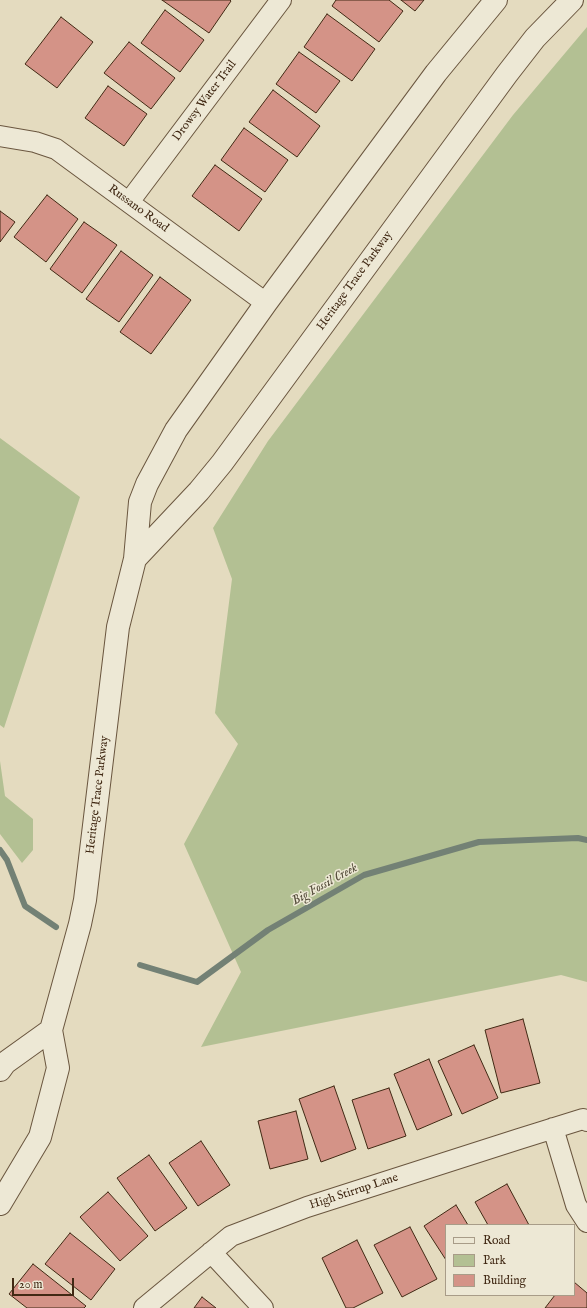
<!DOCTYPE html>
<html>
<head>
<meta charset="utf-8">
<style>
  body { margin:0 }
  #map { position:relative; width:587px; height:1308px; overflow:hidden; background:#e4dbbf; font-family:"IM FELL English",serif }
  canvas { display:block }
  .legend { position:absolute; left:445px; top:1224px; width:130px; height:72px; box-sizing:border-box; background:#ede8d5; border:1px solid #a89c88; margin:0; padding:5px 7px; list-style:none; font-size:12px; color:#412914 }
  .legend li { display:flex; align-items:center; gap:8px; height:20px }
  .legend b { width:20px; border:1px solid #a89c88 }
  .scale { position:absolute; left:12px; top:1278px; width:62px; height:18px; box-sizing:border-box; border:2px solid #412914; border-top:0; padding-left:5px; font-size:12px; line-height:14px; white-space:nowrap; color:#412914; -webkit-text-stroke:3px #ede8d5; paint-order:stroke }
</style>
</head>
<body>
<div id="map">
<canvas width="587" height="1308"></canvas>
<ul class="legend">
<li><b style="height:5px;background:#ede8d5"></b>Road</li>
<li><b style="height:11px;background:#b3c093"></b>Park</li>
<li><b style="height:11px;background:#d49387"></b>Building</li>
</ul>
<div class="scale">20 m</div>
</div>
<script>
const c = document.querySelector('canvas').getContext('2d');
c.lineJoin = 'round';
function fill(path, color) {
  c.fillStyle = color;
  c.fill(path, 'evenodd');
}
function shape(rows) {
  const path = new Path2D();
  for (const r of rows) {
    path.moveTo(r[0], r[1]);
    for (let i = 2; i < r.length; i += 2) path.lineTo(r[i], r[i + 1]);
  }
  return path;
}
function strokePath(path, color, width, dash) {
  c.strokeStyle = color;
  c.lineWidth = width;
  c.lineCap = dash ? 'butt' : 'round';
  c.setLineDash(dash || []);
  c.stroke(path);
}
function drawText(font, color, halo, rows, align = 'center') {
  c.font = font + ' "IM FELL English",serif';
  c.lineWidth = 3;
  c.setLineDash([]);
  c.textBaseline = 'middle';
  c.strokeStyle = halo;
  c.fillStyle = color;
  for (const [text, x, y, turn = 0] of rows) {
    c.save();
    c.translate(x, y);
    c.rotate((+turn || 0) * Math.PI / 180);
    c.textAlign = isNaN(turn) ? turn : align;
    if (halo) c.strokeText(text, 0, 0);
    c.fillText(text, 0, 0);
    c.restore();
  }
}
const green = shape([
  [587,27,587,982,561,975,201,1047,241,972,184,844,238,744,215,713,232,579,213,528,268,441,513,115],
  [0,438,80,497,4,728,0,725],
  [0,761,5,796,33,819,33,850,22,863,0,834]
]);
const stream = shape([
  [0,850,7,860,25,906,56,927],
  [140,965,197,982,268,930,364,875,479,842,578,838,587,840]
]);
const building = shape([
  [162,0,230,0,231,1,209,33,162,0],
  [336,0,389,0,403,11,379,42,332,6,336,0],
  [401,0,424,0,415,11,401,0],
  [165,10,204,40,180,72,141,43,165,10],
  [327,14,375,49,352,81,304,47,327,14],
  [61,17,93,42,57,88,25,64,61,17],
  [129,42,175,78,151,109,104,73,129,42],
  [299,52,340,81,316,113,276,84,299,52],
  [108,86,147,114,124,146,85,118,108,86],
  [273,90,320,126,297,157,249,122,273,90],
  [244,128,288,160,265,192,221,160,244,128],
  [215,165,262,199,239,231,192,196,215,165],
  [47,195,78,219,46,262,14,237,47,195],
  [0,211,15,222,0,242,0,211],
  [84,222,117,245,82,293,50,269,84,222],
  [121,251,153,275,119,322,86,299,121,251],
  [160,277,191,300,151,354,120,332,160,277],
  [523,1019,540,1083,501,1093,485,1030,523,1019],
  [474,1045,498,1098,462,1114,438,1061,474,1045],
  [429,1059,452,1115,417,1130,394,1074,429,1059],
  [334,1086,356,1149,321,1162,299,1099,334,1086],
  [389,1088,406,1136,368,1149,352,1100,389,1088],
  [296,1111,308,1159,270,1169,258,1121,296,1111],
  [201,1141,230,1185,198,1206,169,1163,201,1141],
  [149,1155,187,1208,155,1231,117,1178,149,1155],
  [507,1184,529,1225,488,1225,475,1202,507,1184],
  [108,1192,148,1236,120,1261,80,1217,108,1192],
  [456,1205,468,1225,446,1225,446,1260,424,1226,456,1205],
  [410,1227,437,1279,402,1297,374,1245,410,1227],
  [70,1233,115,1269,91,1300,45,1264,70,1233],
  [357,1240,383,1293,353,1308,346,1308,322,1258,357,1240],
  [33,1264,86,1306,84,1308,27,1308,9,1294,33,1264],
  [574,1282,587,1293,587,1308,545,1308,555,1295,574,1295,574,1282],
  [202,1297,216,1308,194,1308,202,1297]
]);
const minor = shape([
  [0,136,35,142,56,149,266,303],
  [129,202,281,0],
  [553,1128,576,1205,587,1222],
  [211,1252,263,1308],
  [144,1308,231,1236,307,1207,519,1139,583,1119,587,1121]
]);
const tertiary = shape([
  [135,559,199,491,222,463,507,74,535,38,572,0],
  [0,1070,5,1063,51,1030],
  [0,1204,40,1137,58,1068,51,1030,80,924,85,900,118,627,135,559,140,502,147,484,176,430,266,303,436,73,496,0]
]);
const streetNames = [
  ["Drowsy Water Trail",205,101,-53],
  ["Russano Road",138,209,36],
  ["Heritage Trace Parkway",355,281,-54],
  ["Heritage Trace Parkway",98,795,-83],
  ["High Stirrup Lane",354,1192,-18]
];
const waterNames = [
  ["Big Fossil Creek",325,885,-29]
];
fill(green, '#b3c093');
strokePath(stream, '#738175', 6);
fill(building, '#d49387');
strokePath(building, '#412914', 1);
strokePath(minor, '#6a563f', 22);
strokePath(tertiary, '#6a563f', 24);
strokePath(minor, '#ede8d5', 20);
strokePath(tertiary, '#ede8d5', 22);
drawText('12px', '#412914', '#ede8d5', streetNames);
drawText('italic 13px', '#564e3c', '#ede8d5', waterNames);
</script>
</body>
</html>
